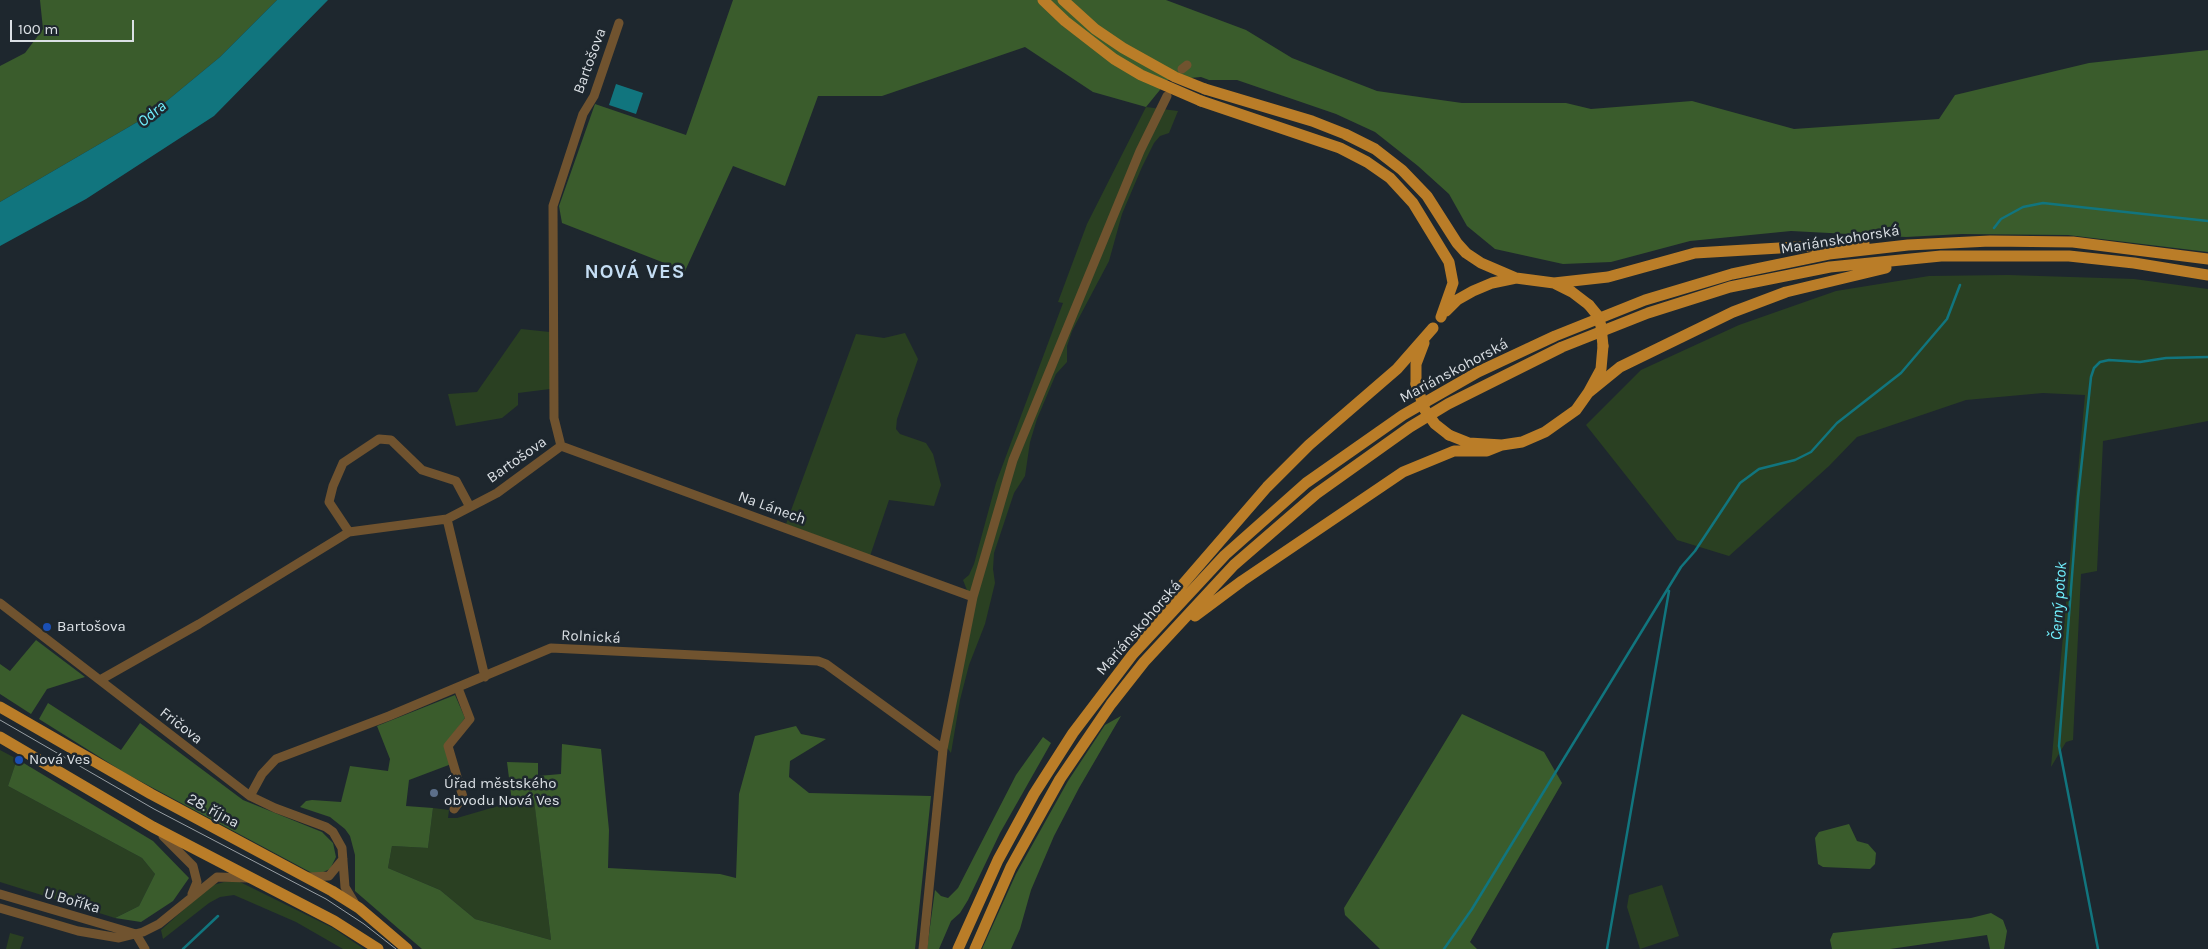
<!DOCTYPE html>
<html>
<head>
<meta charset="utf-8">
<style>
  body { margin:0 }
  #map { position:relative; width:2208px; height:949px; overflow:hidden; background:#1e272e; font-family:Karla,sans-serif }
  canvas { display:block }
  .scale { position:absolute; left:10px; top:20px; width:124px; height:22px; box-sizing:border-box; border:2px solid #dbe0e5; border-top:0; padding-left:6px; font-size:15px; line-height:18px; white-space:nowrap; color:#dbe0e5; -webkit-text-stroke:4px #1e272e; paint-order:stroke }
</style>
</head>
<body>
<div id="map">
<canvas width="2208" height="949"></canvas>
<div class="scale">100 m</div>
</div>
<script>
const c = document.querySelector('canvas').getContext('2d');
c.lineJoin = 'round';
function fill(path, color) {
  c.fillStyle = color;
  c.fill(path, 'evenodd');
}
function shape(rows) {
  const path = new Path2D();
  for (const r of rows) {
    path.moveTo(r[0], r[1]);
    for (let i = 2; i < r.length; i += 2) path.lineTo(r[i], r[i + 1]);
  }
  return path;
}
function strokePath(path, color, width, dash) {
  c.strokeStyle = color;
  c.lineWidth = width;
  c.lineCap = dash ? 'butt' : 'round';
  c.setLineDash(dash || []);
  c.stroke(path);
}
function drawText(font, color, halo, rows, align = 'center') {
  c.font = font + ' Karla,sans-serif';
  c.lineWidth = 5;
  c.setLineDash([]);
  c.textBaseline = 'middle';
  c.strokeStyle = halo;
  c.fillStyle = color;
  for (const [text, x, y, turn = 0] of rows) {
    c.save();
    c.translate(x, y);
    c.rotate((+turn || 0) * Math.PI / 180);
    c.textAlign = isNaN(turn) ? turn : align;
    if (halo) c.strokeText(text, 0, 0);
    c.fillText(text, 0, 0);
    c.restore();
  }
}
const green = shape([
  [1146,107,1178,111,1169,133,1160,136,1154,143,1142,167,1122,214,1109,261,1072,331,1067,346,1067,362,1056,374,1037,419,1030,442,1025,476,1014,493,994,553,993,569,995,583,985,624,969,665,960,700,951,753,944,744,972,603,963,580,969,575,974,564,996,483,1063,303,1058,302,1087,224],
  [2008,275,2134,279,2208,289,2208,421,2103,441,2097,571,2081,574,2073,740,2066,742,2051,767,2085,395,2043,393,1966,400,1857,437,1829,466,1729,556,1677,540,1586,425,1641,370,1739,325,1836,291,1929,276],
  [521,329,550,332,550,389,518,393,518,405,502,418,456,426,448,394,477,392],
  [905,333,918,359,897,419,896,429,900,434,926,443,933,454,941,485,934,506,889,500,870,556,786,524,856,334,884,338],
  [0,750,17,759,8,786,142,858,155,874,139,906,115,918,0,882],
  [534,799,551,940,475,919,440,890,388,868,392,846,428,848,433,808,449,810,448,818,457,818,512,802],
  [224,882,240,882,333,928,364,949,343,949,296,922,234,895,220,897,209,903,163,939,161,930,210,886],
  [1662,885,1679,936,1640,949,1627,907,1629,895],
  [10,933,24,937,20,949,6,949]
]);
const forest = shape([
  [40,0,277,0,220,57,151,114,0,202,0,66,25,53,43,29],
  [733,0,1166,0,1246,30,1292,58,1377,91,1462,103,1566,103,1591,109,1692,101,1794,129,1939,119,1955,95,2089,63,2208,50,2208,252,2068,235,1962,234,1906,237,1791,231,1690,241,1611,262,1563,264,1495,249,1467,226,1449,194,1418,166,1375,132,1336,114,1237,80,1209,80,1201,77,1168,80,1146,107,1093,92,1025,47,882,96,818,96,785,186,733,166,685,271,562,223,559,206,595,104,686,135],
  [36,640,85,677,47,689,31,714,0,694,0,664,10,671],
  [455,695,465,718,450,738,454,763,409,780,406,806,433,808,428,848,392,846,388,868,440,890,475,919,551,940,534,800,512,802,507,762,538,763,538,776,561,774,562,744,601,749,609,830,608,868,720,874,736,878,739,794,755,736,796,726,801,734,826,739,790,761,789,777,809,793,931,796,915,949,422,949,355,891,355,855,350,836,345,829,330,817,300,807,306,801,312,800,341,802,350,766,388,771,390,759,377,726],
  [48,703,121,750,140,723,243,800,322,832,333,843,336,857,330,869,321,873,312,873,125,773,39,719],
  [1462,714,1544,752,1562,783,1470,942,1477,949,1380,949,1345,915,1344,908],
  [1121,716,1079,788,1054,836,1031,890,1020,929,1011,949,982,949,1016,874,1068,781,1105,725],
  [1043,737,1051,743,1000,833,968,900,960,913,951,921,939,949,927,949,935,890,941,896,948,898,958,888,1016,775],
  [17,759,153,841,189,878,173,901,141,922,115,918,139,906,155,874,142,858,8,786],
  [1849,824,1857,841,1868,844,1876,853,1875,864,1870,869,1823,867,1818,864,1815,838,1819,832],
  [1991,913,2003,920,2007,931,2004,949,1990,949,1987,935,1890,949,1832,949,1830,940,1833,933,1971,918]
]);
const water = shape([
  [277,0,328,0,214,116,86,199,0,246,0,202,151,114,220,57],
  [616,84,643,93,636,114,609,105]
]);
const stream = shape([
  [1994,228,2001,219,2023,207,2043,203,2208,221],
  [183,949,218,916],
  [1444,949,1472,909,1681,567,1695,551,1740,483,1759,469,1795,460,1811,452,1837,423,1901,373,1947,319,1960,285],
  [1607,949,1669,591],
  [2098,949,2059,746,2078,497,2091,377,2094,368,2100,362,2109,360,2140,362,2166,358,2208,357]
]);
const minor = shape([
  [1182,69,1187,65],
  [561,446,973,597],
  [447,519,485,677],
  [349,532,329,502,333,486,343,463,379,439,391,440,422,470,456,481,470,507],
  [0,603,250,796,275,808,326,827,333,832,342,848,345,887,354,902],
  [100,680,199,624,349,532,447,519,497,493,561,446,554,418,553,206,583,114,594,96,619,23],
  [250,796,262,774,276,759,389,716,551,648,818,661,826,664,943,749],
  [454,809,463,797,448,746,470,719,458,688],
  [163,836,193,866,197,882,192,894],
  [309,877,329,876,343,859],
  [0,894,136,934],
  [0,908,78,931,119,938,143,932,159,924,217,877,248,878],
  [136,934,145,949],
  [923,949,943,749,973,597,1013,460,1140,151,1167,96]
]);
const major = shape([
  [1205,89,1312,121,1345,134,1375,149,1402,170,1427,196,1457,243,1466,253,1481,263,1516,278],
  [1201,101,1340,148,1367,162,1390,178,1413,203,1449,262,1453,283,1441,317],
  [1554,283,1608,277,1695,253,1864,243],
  [1446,311,1457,300,1473,291,1492,283,1516,278,1554,283,1572,292,1589,305],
  [1416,384,1416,364,1424,343],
  [1588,393,1620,367,1733,312,1786,292,1886,268],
  [1449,435,1469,443,1502,445,1522,442,1545,432,1576,410,1588,393,1601,369,1603,346],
  [1195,616,1242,581,1403,472,1454,451,1487,451,1502,445],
  [1142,637,1151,621,1267,487,1309,445,1397,369,1433,328],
  [0,707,151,794,332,891,359,908,407,949],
  [0,737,153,827,334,921,378,949],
  [958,949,998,860,1034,794,1073,733,1133,654,1225,555,1306,483,1403,415,1478,372,1555,336,1645,300,1732,274,1829,254,1908,245,1990,241,2073,242,2208,259],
  [975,949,1011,867,1060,779,1111,704,1144,662,1234,565,1316,494,1410,427,1448,404,1562,347,1648,313,1730,287,1830,267,1941,256,2069,256,2134,263,2208,275]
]);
const tram = shape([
  [0,720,154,809,326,899,364,924,396,949]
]);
const majorBridge = shape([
  [1043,0,1065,21,1114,59,1141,75,1201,101],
  [1063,0,1095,29,1123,48,1175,77,1205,89],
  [1589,305,1598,316,1601,326,1603,346],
  [1416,384,1425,410,1435,424,1449,435]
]);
const markers = [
  [47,627,5,"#1a4fb4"],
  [19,760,5,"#1a4fb4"],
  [434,793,5,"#5c6f8a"]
];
const streetNames = [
  ["Bartošova",590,61,-70],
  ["Mariánskohorská",1840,240,-9],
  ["Mariánskohorská",1454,371,-28],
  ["Bartošova",517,460,-35],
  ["Na Lánech",772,508,20],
  ["Mariánskohorská",1139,628,-49],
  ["Rolnická",591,637,3],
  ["Fričova",181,726,38],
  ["28. října",213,811,28],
  ["U Boříka",72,901,16]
];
const poiNames = [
  ["Bartošova",57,627],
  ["Nová Ves",29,760],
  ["Úřad městského",444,784],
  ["obvodu Nová Ves",444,801]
];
const waterNames = [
  ["Odra",152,114,-39],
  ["Černý potok",2059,601,-86]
];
const districtNames = [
  ["NOVÁ VES",635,272]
];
fill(green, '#2a4022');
fill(forest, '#3a5c2c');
fill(water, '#11757e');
strokePath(stream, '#11757e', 2.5);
strokePath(minor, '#70532f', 9);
strokePath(major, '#ba7d28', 11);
strokePath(tram, '#979ea3', 1);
strokePath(majorBridge, '#ba7d28', 11);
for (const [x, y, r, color] of markers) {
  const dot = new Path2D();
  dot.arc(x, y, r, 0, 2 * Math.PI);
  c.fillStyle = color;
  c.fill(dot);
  strokePath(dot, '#1e272e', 2);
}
drawText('15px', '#dbe0e5', '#1e272e', streetNames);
drawText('15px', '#dbe0e5', '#1e272e', poiNames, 'left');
drawText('italic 16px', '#71f0fe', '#1e272e', waterNames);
c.letterSpacing = '1px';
drawText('bold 20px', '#c5def4', '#1e272e', districtNames);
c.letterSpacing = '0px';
</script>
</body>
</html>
